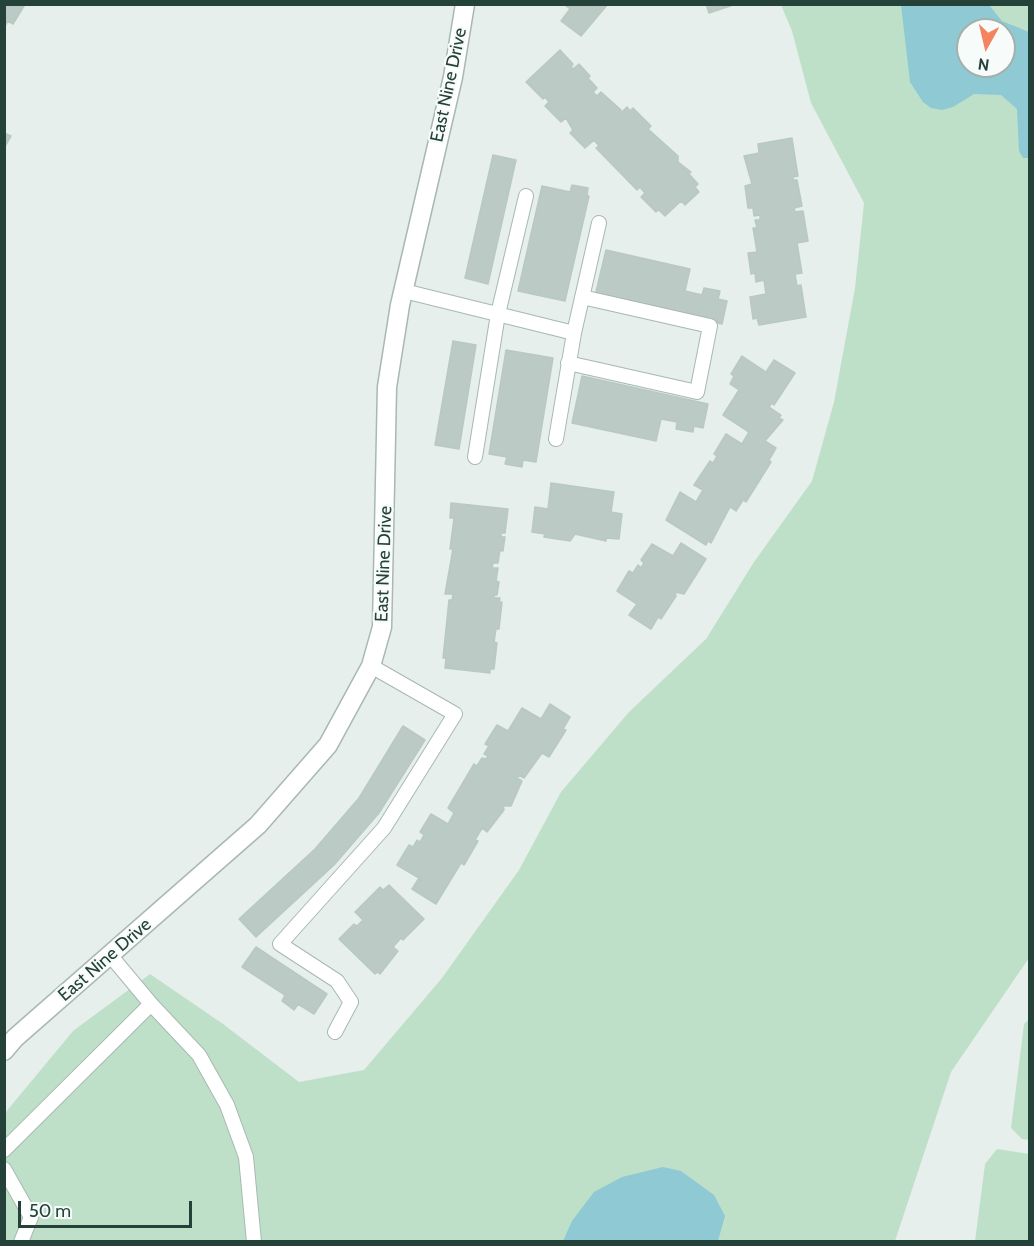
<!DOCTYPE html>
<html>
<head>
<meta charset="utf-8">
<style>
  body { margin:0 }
  #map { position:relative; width:1034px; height:1246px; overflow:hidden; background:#e6efeb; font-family:Cabin,sans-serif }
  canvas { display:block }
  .frame { position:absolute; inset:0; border:6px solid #24423a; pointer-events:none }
  .north { position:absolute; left:956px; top:18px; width:60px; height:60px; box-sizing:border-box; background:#f7fbf9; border:2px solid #a3b1ad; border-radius:50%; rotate:188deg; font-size:16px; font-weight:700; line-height:24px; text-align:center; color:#24423a }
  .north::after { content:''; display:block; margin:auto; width:21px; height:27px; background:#f4845f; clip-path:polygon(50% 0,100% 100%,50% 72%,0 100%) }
  .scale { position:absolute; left:18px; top:1201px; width:174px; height:27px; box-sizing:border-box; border:3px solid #24423a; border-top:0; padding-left:8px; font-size:18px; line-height:21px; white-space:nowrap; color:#24423a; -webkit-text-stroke:4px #f7fbf9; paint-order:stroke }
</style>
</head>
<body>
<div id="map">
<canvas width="1034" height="1246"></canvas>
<div class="frame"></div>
<div class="north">N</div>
<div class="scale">50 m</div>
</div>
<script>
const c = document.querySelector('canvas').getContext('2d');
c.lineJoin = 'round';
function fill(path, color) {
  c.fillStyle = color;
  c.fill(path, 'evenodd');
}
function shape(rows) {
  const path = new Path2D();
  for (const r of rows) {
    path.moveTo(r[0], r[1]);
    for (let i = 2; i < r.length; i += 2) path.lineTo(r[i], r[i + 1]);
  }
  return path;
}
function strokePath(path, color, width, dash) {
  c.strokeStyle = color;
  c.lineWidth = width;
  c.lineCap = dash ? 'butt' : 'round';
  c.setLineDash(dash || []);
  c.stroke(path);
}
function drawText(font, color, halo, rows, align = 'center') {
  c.font = font + ' Cabin,sans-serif';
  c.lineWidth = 4.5;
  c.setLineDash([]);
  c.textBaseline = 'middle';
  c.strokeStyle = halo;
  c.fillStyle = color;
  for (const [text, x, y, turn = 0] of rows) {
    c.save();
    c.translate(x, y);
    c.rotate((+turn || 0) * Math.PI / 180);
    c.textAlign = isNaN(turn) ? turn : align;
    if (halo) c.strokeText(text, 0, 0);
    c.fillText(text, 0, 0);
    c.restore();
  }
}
const green = shape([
  [781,5,1029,5,1029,958,951,1072,895,1241,5,1242,5,1113,73,1031,150,974,223,1024,299,1082,364,1070,442,978,519,870,561,792,629,712,706,639,754,562,812,481,834,402,855,288,864,203,811,103,792,31],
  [968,30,1004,30,1004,66,968,66],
  [1029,1019,1029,1140,1022,1139,1011,1128,1024,1024],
  [997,1149,1029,1154,1029,1241,975,1241,985,1164]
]);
const water = shape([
  [901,5,989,5,1002,21,1029,32,1029,158,1023,158,1019,151,1017,109,1001,95,974,94,953,107,942,110,931,108,923,102,910,82],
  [968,30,1004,30,1004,66,968,66],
  [663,1167,681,1171,714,1195,725,1216,718,1241,563,1241,572,1221,594,1192,622,1177]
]);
const building = shape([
  [4,4,24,6,13,24,8,21,4,28,4,4],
  [564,4,608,4,581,36,561,21,570,9,564,4],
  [706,4,733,4,733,5,709,13,706,4],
  [560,50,573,64,571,67,573,69,579,64,590,76,588,78,597,88,593,92,597,96,601,92,621,110,621,113,627,107,630,111,633,108,651,126,648,129,678,156,678,162,691,172,689,174,698,184,695,187,699,192,685,205,681,201,665,216,659,210,656,212,641,197,645,193,640,187,637,190,596,148,599,146,594,140,585,148,570,133,573,130,566,118,561,122,545,106,549,102,545,97,543,99,526,82,560,50],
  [4,133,11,136,4,148,4,133],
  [792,138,798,176,793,177,793,180,797,180,802,206,794,208,795,212,803,211,808,241,797,243,802,273,795,274,797,286,801,285,806,317,759,325,757,318,753,319,750,297,766,294,764,280,756,282,755,273,751,274,748,253,757,252,753,228,757,228,755,220,760,220,760,215,754,216,753,208,748,208,745,186,752,184,744,156,759,153,758,144,792,138],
  [493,155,516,160,488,284,465,278,493,155],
  [572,185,588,188,587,196,589,196,565,301,518,291,542,186,570,192,572,185],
  [606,250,690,269,685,291,702,295,704,288,720,291,718,299,727,301,722,324,595,296,606,250],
  [453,341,476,345,459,449,435,445,453,341],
  [506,350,553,358,536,462,523,460,522,467,505,464,507,457,489,454,506,350],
  [742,356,766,372,774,360,795,373,774,405,772,403,769,407,781,415,779,418,783,420,765,441,776,448,769,460,771,462,746,502,743,500,736,511,730,507,711,543,708,541,706,545,666,520,680,492,696,502,703,490,694,485,710,461,713,463,717,456,714,454,726,434,742,444,749,432,723,415,739,390,730,384,734,376,731,374,742,356],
  [582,376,708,404,703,428,694,426,693,432,676,429,677,422,661,419,656,441,572,423,582,376],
  [551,483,614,492,611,512,622,514,619,539,606,538,606,541,575,534,570,541,544,537,545,534,532,532,535,507,548,509,551,483],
  [451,503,508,509,505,533,501,533,501,537,505,537,503,551,500,550,498,563,493,563,492,568,498,568,496,581,499,582,497,595,494,595,494,598,500,598,499,602,502,602,499,629,496,629,494,642,497,643,494,669,490,669,490,673,445,668,446,658,443,658,449,600,452,600,453,594,445,594,453,549,450,549,454,518,450,518,451,503],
  [681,543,706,559,684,594,675,592,676,596,661,619,658,617,651,629,629,615,637,604,617,591,629,571,633,573,638,565,641,568,644,563,641,560,652,544,673,556,681,543],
  [550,704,570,717,563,729,566,730,549,757,542,753,524,778,519,775,517,778,522,781,511,806,503,806,504,810,487,832,482,828,475,840,478,841,464,865,461,863,436,904,412,889,419,878,397,865,409,845,413,847,417,840,420,842,424,835,420,832,431,814,448,824,454,813,448,808,474,764,477,766,482,758,486,759,488,756,484,754,489,746,485,744,497,725,508,731,522,708,541,719,550,704],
  [403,726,425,740,379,813,334,865,256,937,239,919,315,849,359,798,403,726],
  [389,885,424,919,403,940,401,938,393,947,398,951,380,974,378,972,375,974,339,939,354,924,357,926,363,920,355,912,380,887,383,890,389,885],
  [256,947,327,994,314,1014,298,1004,294,1010,282,1001,285,995,242,967,256,947]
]);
const lane = shape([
  [404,291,574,333],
  [568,363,697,392,710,326,582,297],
  [556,439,574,333,599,223],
  [475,457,498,314,526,196],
  [110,955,151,1004],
  [335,1032,351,1002,337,981,280,944,384,828,455,714,371,666],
  [4,1150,151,1004,199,1055,227,1105,246,1157,254,1242],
  [4,1169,31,1217,21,1242]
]);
const street = shape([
  [4,1051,15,1038,258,825,328,745,371,666,382,627,387,387,400,305,453,77,465,4]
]);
const streetNames = [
  ["East Nine Drive",449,85,-78],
  ["East Nine Drive",384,564,-88],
  ["East Nine Drive",105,960,-41]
];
fill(green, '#bfe0c8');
fill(water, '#8ec9d4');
fill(building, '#bbcac4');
strokePath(building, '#b8c9c2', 1.5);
strokePath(lane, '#a8b8b2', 16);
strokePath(street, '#a8b8b2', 21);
strokePath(lane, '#fff', 14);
strokePath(street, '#fff', 18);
drawText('18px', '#24423a', '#f7fbf9', streetNames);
</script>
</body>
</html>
